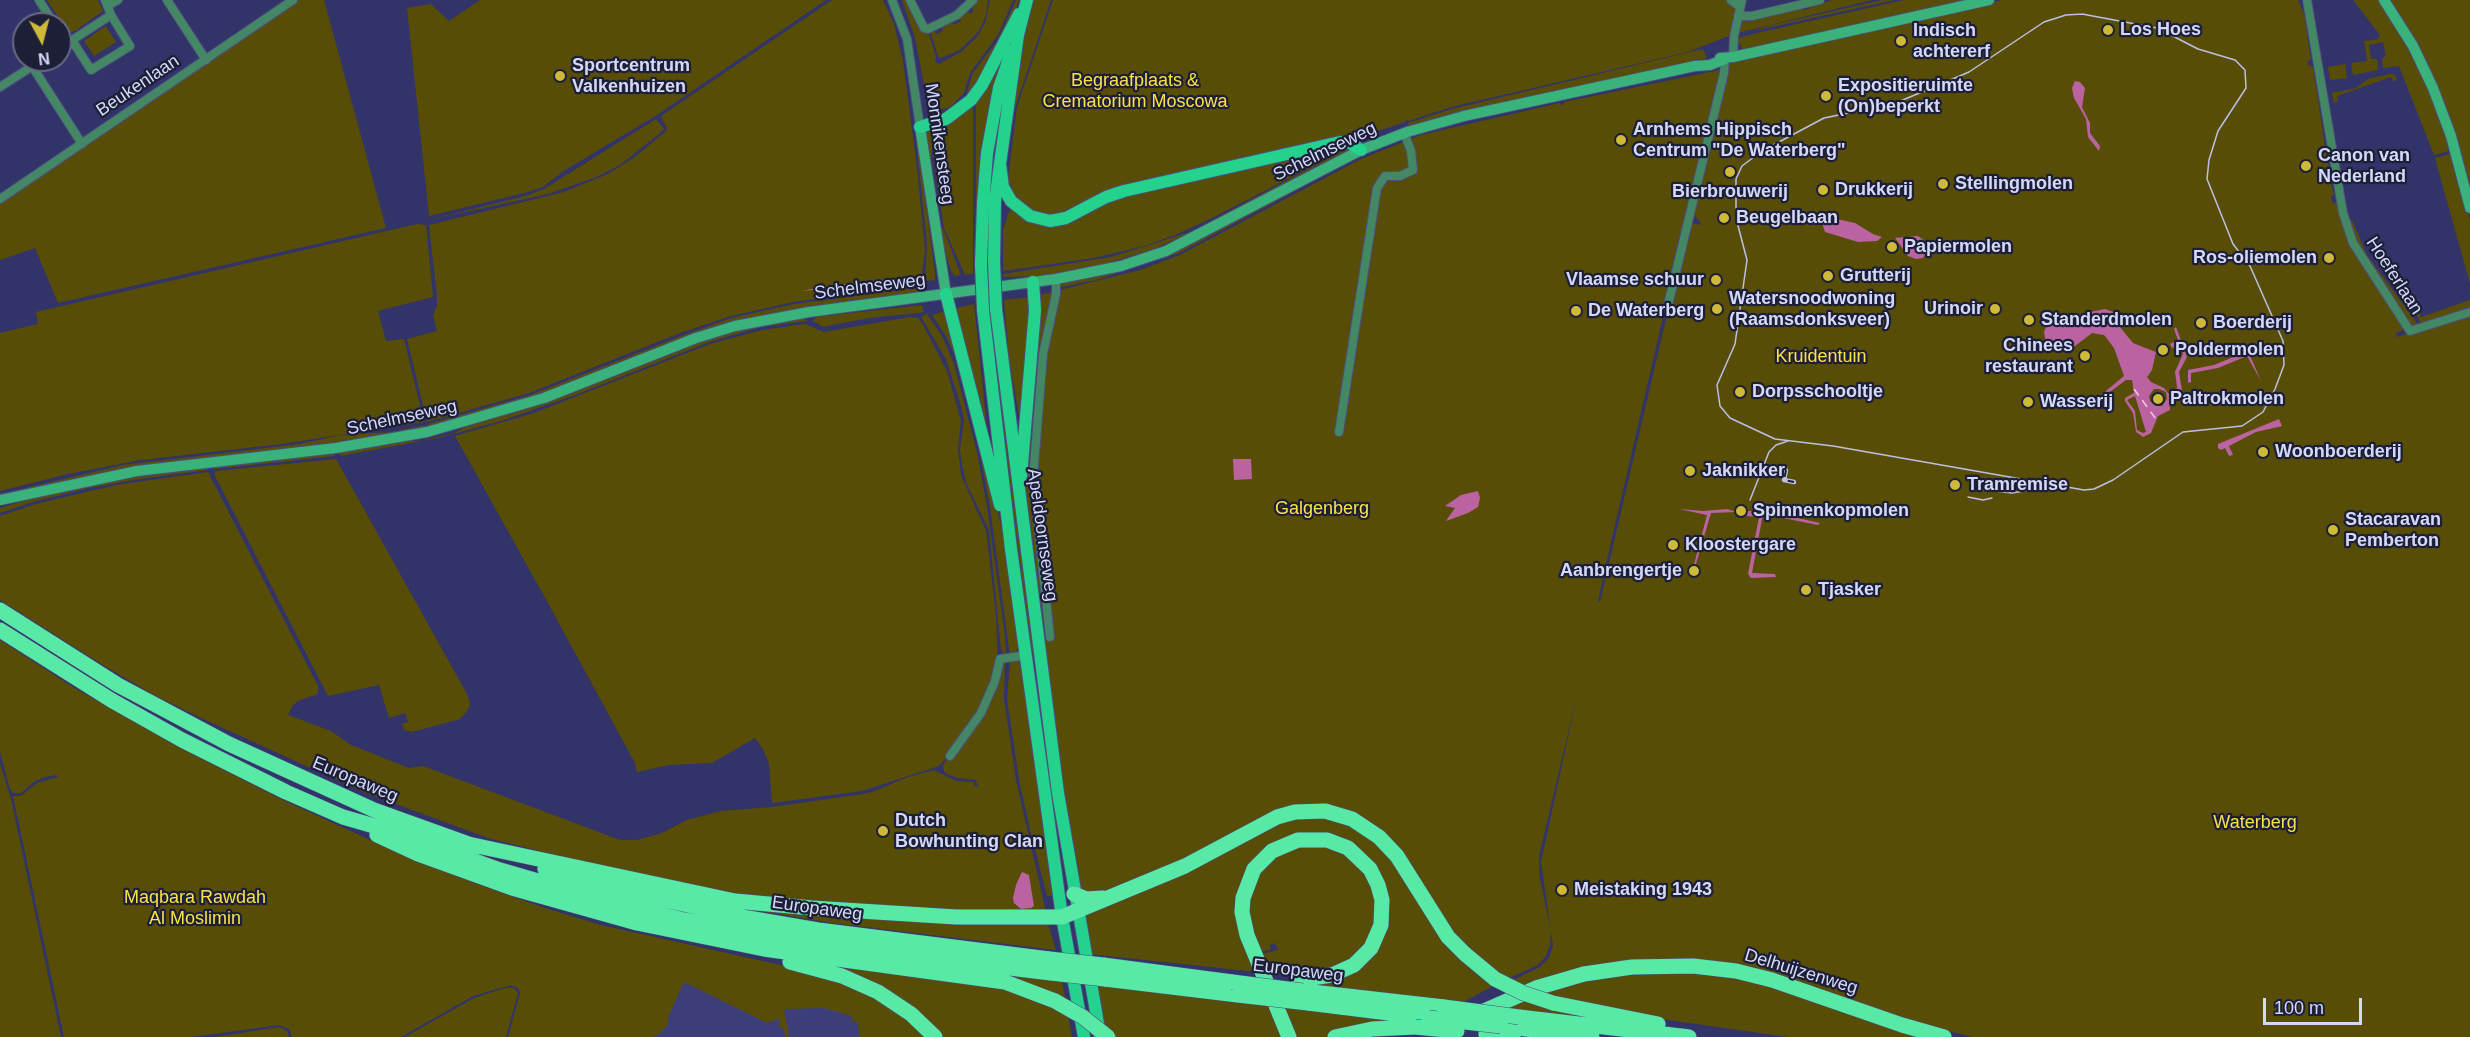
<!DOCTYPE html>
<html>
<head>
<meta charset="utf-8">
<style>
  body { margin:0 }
  #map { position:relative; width:2470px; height:1037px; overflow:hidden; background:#323368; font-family:Helvetica,sans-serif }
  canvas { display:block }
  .north { position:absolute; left:12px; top:12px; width:60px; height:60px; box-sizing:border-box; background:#1d1f37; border:2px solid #676985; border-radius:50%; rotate:173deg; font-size:16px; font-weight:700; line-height:24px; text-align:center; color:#d5d9f9 }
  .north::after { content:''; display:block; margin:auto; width:21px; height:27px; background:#ceb938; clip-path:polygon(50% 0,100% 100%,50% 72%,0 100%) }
  .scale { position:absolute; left:2263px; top:998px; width:99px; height:27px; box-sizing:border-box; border:3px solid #d5d9f9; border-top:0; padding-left:8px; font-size:18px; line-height:21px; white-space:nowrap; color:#d5d9f9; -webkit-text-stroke:4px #1d1f37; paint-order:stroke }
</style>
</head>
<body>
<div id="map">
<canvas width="2470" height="1037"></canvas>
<div class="north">N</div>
<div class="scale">100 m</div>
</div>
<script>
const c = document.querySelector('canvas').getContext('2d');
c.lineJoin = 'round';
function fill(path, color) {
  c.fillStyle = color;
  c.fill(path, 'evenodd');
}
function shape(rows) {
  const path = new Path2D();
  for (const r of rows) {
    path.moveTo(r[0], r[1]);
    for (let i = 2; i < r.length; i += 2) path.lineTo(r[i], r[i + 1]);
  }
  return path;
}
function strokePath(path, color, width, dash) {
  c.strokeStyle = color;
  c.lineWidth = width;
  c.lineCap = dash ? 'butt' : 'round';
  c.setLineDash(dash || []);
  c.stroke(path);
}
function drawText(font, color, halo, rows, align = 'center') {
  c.font = font + ' Helvetica,sans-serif';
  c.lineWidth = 4.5;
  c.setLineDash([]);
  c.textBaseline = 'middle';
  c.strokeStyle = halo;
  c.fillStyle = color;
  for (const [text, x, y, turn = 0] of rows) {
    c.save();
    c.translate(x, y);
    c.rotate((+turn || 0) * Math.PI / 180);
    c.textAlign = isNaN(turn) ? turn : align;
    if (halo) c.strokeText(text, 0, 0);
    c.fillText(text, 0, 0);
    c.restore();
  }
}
const built = shape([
  [681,967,866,1013,870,1037,650,1037]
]);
const green = shape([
  [47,0,98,0,103,11,75,31,69,33],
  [299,0,324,0,386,228,58,303,35,248,0,260,0,203],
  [480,0,826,0,657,115,562,172,543,187,524,193,429,216,407,8,431,4,449,21],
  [832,0,883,0,894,24,903,61,916,159,925,250,921,281,901,287,793,302,731,316,680,333,529,393,427,422,407,339,437,331,433,315,437,305,437,297,429,225,564,192,608,174,635,157,665,132,667,129,661,116],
  [902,0,908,0,928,32,936,56,935,62,939,64,961,52,977,37,985,23,990,0,1013,0,998,35,970,73,964,93,950,107,933,112,929,110,915,38],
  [977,0,988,0,986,15,979,31,960,50,941,58,938,56,930,31,934,30,936,34,943,31,941,26,951,21,954,25,961,21,958,17,967,10,970,14,974,11,971,7],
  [1016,0,1019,0,1014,14,970,97,967,94,972,74,997,41],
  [1034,0,1051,0,1013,114,1004,178,1019,59],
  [1053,0,1728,0,1736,11,1731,35,1688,52,1451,107,1408,121,1407,119,1405,122,1351,140,1080,204,1061,212,1049,214,1035,211,1023,203,1013,192,1008,178,1017,107],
  [1832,0,1872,0,1738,33,1741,22,1744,20,1803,8,1804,10],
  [1882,0,1894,0,1753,31,1768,26],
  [1904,0,1975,0,1743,50,1738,41,1738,38,1757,33],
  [2002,0,2298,0,2304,14,2309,47,2311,59,2307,62,2308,65,2313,67,2323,132,2320,133,2323,133,2331,181,2329,182,2331,183,2334,195,2331,196,2332,201,2333,204,2337,202,2340,213,2404,327,2402,331,2396,333,2397,337,2470,314,2470,1037,1972,1037,1918,1023,1774,973,1693,959,1630,960,1596,965,1549,976,1521,986,1511,981,1540,967,1549,958,1553,945,1541,862,1578,691,1539,856,1539,874,1551,931,1550,945,1546,956,1538,965,1507,979,1467,951,1399,853,1315,807,1181,863,1095,894,1080,889,1077,884,1034,581,1033,551,1025,484,1040,295,1140,270,1180,255,1361,159,1421,135,1560,103,1560,105,1564,104,1564,102,1720,70,1603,577,1598,601,1600,602,1680,259,1692,223,1700,225,1701,223,1692,213,1730,62],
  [2353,0,2381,0,2420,66,2452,150,2434,155,2399,66,2383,68,2382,58,2386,56,2383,42,2369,45,2371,59,2377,59,2378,70,2353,75,2351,63,2367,61,2364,41,2378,39,2380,35],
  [2387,0,2470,0,2470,196,2458,149],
  [106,26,116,42,94,56,84,41],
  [1008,40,976,265,976,107,974,100],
  [1703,49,1707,58,1684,64,1409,126,1408,123,1452,109],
  [2345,64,2347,78,2330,80,2328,67],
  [2390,74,2395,75,2397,80,2393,81,2391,77,2337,96,2338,101,2334,103,2332,93,2356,88,2368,79],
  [973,104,973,274,965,275,944,228,933,155,937,137,935,126],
  [915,116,935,274,935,280,925,281,927,245,914,119],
  [656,119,664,129,660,133,620,165,594,178,548,194,428,220,525,196,544,189],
  [933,127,934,134,931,159,940,221,961,275,955,276,951,271,941,239,926,133],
  [1388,145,1348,163,1179,253,1096,280,1061,287,1061,284,1139,266,1178,251,1351,160],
  [1346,147,1332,156,1208,220,1175,235,1144,246,1094,258,1003,271,1003,230,1011,206,1039,223,1108,199],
  [1350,147,1347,153,1210,225,1151,250,1094,267,1047,276,1004,277,1003,274,1111,257,1190,232],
  [2453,153,2470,220,2470,284,2435,158],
  [2352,220,2367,255,2419,326,2409,325,2355,242,2349,222],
  [417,224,426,225,433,297,378,311,386,341,404,339,424,422,281,444,141,460,68,474,0,491,0,333,38,324,36,312],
  [920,285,921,291,917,292,812,306,746,319,569,385,428,427,428,424,530,395,681,336,731,318,794,304,901,290],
  [1030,297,1021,428,1009,358,1004,300],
  [2470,300,2470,310,2422,325,2416,314,2419,313,2421,317],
  [992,302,1037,656,1034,656,1028,637,990,343,987,303],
  [974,304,987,428,987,431,953,309],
  [922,305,924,312,918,313,869,318,823,327,813,321,816,317],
  [946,311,976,433,954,354,946,336,932,315],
  [927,314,943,338,954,364,977,452,987,507,1005,636,1006,656,1001,650,989,530,967,485,962,465,960,449,964,421,962,409,946,359,921,317],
  [910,317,918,318,922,323,947,371,961,421,958,449,961,475,986,531,996,615,998,664,980,712,949,755,939,766,862,791,772,803,769,764,763,749,755,738,712,763,669,765,637,772,635,763,549,605,455,436,534,413,710,344,762,330,805,324,824,332],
  [804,318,807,321,761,327,709,342,570,397,501,421,438,438,340,456,341,451,401,441,421,441,454,433,465,427,532,406,726,332],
  [425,425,425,427,335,442,323,446,184,461,0,499,0,494,123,465,299,444,341,435,391,432],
  [979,437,1005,541,1019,648,1010,656,990,507,977,439],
  [333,452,335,456,214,469,214,467],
  [336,459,467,694,470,704,468,710,460,719,412,732,404,730,402,724,408,722,405,713,389,718,379,685,328,696,214,474,216,471],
  [208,467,208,470,139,479,89,488,36,501,0,513,0,508,19,502,115,478],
  [208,472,318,686,318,694,298,701,293,705,288,715,331,731,351,745,409,768,423,766,620,840,637,840,662,833,687,820,721,811,772,807,863,794,875,791,908,777,934,770,956,781,974,782,974,786,978,787,976,780,958,778,947,774,944,771,943,765,970,729,1005,662,1004,699,1016,780,1046,912,918,911,703,891,491,839,363,792,201,718,152,694,98,662,0,600,0,516,36,504,116,485],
  [0,640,73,687,176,746,283,800,392,850,463,879,545,908,601,925,812,972,883,1000,930,1037,860,1037,857,1021,851,1022,852,1016,824,1008,784,1009,789,1037,785,1037,784,1030,778,1025,780,1023,779,1019,767,1023,684,982,669,1015,668,1024,661,1033,652,1037,508,1037,520,993,518,988,511,985,473,996,401,1037,292,1037,289,1029,279,1025,191,1037,64,1037,13,796,21,796,37,783,58,777,57,775,45,777,35,781,21,793,13,793,10,789,0,752],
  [1010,661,1019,661,1022,665,1052,896,1047,896,1030,830,1019,780,1007,699],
  [0,764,11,799,61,1037,0,1037],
  [1296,816,1344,820,1383,846,1429,917,1497,984,1463,1002,1310,985,1332,979,1383,929,1362,855,1290,839,1243,887,1257,972,1089,954,1081,912],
  [1290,847,1334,847,1363,867,1378,904,1371,938,1343,966,1298,975,1266,973,1258,955,1278,950,1275,943,1270,945,1271,949,1258,953,1247,908,1263,866],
  [572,899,1062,981,1066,1002],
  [724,905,1047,921,1056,950,832,923],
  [823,966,980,983,1005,988,1068,1014,1072,1037,941,1037],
  [1651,970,1739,976,1928,1037,1788,1037,1661,1019,1537,992,1553,987],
  [1095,985,1271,1006,1285,1037,1112,1037,1103,1028],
  [505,988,514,988,518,993,506,1037,405,1037,474,998],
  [1524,997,1642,1025,1501,1007],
  [1280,1007,1413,1023,1343,1032,1328,1037,1293,1037],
  [279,1027,287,1031,289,1037,216,1037]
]);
const water = shape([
  [2075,81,2080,82,2085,88,2082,107,2090,123,2090,133,2100,146,2099,151,2088,137,2086,119,2074,98,2072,88],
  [1832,218,1855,223,1873,234,1882,237,1877,241,1858,242,1825,232,1823,226,1825,219],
  [1918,236,1925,241,1928,249,1923,258,1916,259,1908,256,1895,238],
  [898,278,897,282,802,291,822,287],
  [2105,309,2116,313,2119,326,2133,343,2156,352,2152,370,2147,377,2151,382,2164,388,2169,394,2170,410,2158,416,2151,433,2143,437,2136,432,2133,413,2125,401,2125,398,2134,393,2132,380,2126,380,2095,403,2101,395,2124,376,2114,348,2108,340,2104,335,2092,333,2075,346,2063,350,2050,346,2045,338,2044,332,2047,324,2052,320],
  [2154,389,2159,389,2166,392,2167,399,2162,406,2156,406,2150,401,2149,396],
  [2135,396,2146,432,2143,433,2137,430,2135,411,2127,400],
  [2176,327,2187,357,2179,372,2182,391,2175,395,2177,387,2175,372,2183,354,2180,346,2172,348,2170,344,2178,340,2174,329],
  [2248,351,2261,381,2247,356,2218,368,2191,373,2191,382,2188,383,2188,370,2214,365],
  [2279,419,2282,426,2256,432,2229,446,2233,455,2229,456,2225,448,2221,450,2218,448,2218,444],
  [1233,459,1251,459,1252,479,1234,480],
  [1478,491,1480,498,1478,507,1468,513,1446,521,1455,508,1445,506,1461,495],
  [1679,509,1703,511,1727,509,1737,512,1711,513,1693,574,1692,572,1707,515],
  [1747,511,1766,511,1820,523,1818,525,1763,514,1752,573,1775,574,1776,577,1751,578,1748,574,1759,517,1747,516,1745,513],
  [1022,872,1029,875,1034,906,1031,908,1021,909,1014,903,1013,898,1016,885]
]);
const ferry = shape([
  [2134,389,2156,419]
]);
const street = shape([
  [39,0,54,24],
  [167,0,206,60],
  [892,0,907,39,920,127],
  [910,0,924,28,928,29,957,15,973,0],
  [1731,0,1740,7],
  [2307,0,2343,213,2353,243,2410,331,2470,312],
  [109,5,118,0],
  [1738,16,1752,16,1820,0],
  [60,33,67,43,75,45,91,70,130,46,111,15,105,0],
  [60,48,111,15],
  [1733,57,1734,36,1742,0],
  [32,66,82,144],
  [0,87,42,60],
  [0,199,293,0],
  [1667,309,1724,73,1725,59],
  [1339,432,1377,188,1385,176,1400,176,1413,170,1411,151,1406,138,1407,132],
  [1050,637,1033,479,1043,354,1056,294,1056,279],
  [950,756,981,713,995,681,1000,659,1027,655]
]);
const secondary = shape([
  [2384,0,2413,46,2433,88,2451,136,2470,208],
  [1720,58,1733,57,1989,0],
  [920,127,946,294],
  [0,500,137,471,336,448,427,432,544,398,696,338,735,326,809,312,1056,279,1121,266,1166,251,1361,150,1407,132,1464,116,1695,66,1710,65,1725,59]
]);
const primary = shape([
  [920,127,946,119,971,100,982,85,1019,14],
  [1000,164,1003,187,1011,201,1030,216,1050,221,1066,218,1106,197,1124,191,1340,142,1350,143,1361,150],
  [994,262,995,201,1000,164,1018,35,1027,0],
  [981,264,983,204,987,153,999,88,1012,50],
  [946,294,1000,505],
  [996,309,1058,793,1100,1035],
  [983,310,1011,549,1062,917,1084,1037],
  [1021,476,1035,310,1033,282]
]);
const highway = shape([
  [0,610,118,685,229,744,374,810,477,847],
  [0,630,111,700,182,740,286,792,343,817,388,830,500,870,617,904,684,920,830,946,1051,973],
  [377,835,418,854,512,888,637,923,764,949,1005,982,1055,1001],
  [468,844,735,901,812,908,956,917,1062,917,1185,866,1277,817,1295,812,1325,811,1352,819,1379,837,1397,856,1448,937,1465,954,1495,979],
  [545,869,627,892,748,918,818,930,1049,959],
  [1074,894,1086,899,1103,898],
  [790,962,842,976,878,992,911,1014,935,1037],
  [1103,965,1232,982],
  [1105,979,1238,995],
  [1303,991,1444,1007],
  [1308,1003,1429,1018],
  [1553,1003,1658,1024],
  [1477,1014,1536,988,1584,974,1632,967,1693,966,1736,971,1772,980,1902,1025,1944,1037],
  [1519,1017,1689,1037],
  [1501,1026,1592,1037],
  [1486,1034,1513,1036],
  [1289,1037,1247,935,1242,912,1243,898,1254,869,1272,851,1298,840,1327,840,1348,848,1370,869,1378,885,1382,900,1381,925,1371,948,1354,965,1332,975,1298,980],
  [1335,1037,1372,1029,1415,1027]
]);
const tram = shape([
  [2082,14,2157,28,2198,49,2235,60,2245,70,2246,88,2218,131,2209,160,2207,179,2233,244,2250,266,2283,341,2284,365,2275,389,2263,412,2242,426,2183,432,2113,480,2094,489,2084,490,1833,446,1775,439,1730,418,1720,406,1717,385,1735,344,1747,260,1736,218,1736,179,1742,166,1762,151,1824,118,1893,104,1922,92,1969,72,2044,22,2066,15,2082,14],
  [1971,488,2012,493,2043,488],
  [1968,497,1983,500,1992,498],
  [1750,500,1769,452,1776,445,1788,441]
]);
const rail = shape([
  [1786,470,1784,480,1794,482]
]);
const primaryBridge = shape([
  [994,262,996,309],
  [981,264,983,310]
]);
const highwayBridge = shape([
  [1049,959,1103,965],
  [1051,973,1105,979],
  [1495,979,1523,993,1553,1003],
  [1232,982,1303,991],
  [1238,995,1308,1003],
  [1055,1001,1083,1017,1108,1037],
  [1444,1007,1519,1017],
  [1429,1018,1501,1026],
  [1415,1027,1457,1031]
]);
const markers = [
  [2108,30,6,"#ceb938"],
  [1901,41,6,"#ceb938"],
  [560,76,6,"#ceb938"],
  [1826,96,6,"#ceb938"],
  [1621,140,6,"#ceb938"],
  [2306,166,6,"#ceb938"],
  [1730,172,6,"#ceb938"],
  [1943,184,6,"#ceb938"],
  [1823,190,6,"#ceb938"],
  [1724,218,6,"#ceb938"],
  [1892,247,6,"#ceb938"],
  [2329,258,6,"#ceb938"],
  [1828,276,6,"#ceb938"],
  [1716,280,6,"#ceb938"],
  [1717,309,6,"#ceb938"],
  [1995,309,6,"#ceb938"],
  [1576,311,6,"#ceb938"],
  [2029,320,6,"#ceb938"],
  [2201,323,6,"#ceb938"],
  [2163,350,6,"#ceb938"],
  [2085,356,6,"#ceb938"],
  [1740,392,6,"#ceb938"],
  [2158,399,6,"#ceb938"],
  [2028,402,6,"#ceb938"],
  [2263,452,6,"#ceb938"],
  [1690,471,6,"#ceb938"],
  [1955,485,6,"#ceb938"],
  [1741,511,6,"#ceb938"],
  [2333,530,6,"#ceb938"],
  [1673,545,6,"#ceb938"],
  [1694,571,6,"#ceb938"],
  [1806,590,6,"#ceb938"],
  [883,831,6,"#ceb938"],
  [1562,890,6,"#ceb938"]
];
const poiNames = [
  ["Los Hoes",2120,30],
  ["Indisch",1913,31],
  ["achtererf",1913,52],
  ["Sportcentrum",572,66],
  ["Valkenhuizen",572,87],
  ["Expositieruimte",1838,86],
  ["(On)beperkt",1838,107],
  ["Arnhems Hippisch",1633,130],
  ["Centrum \"De Waterberg\"",1633,151],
  ["Canon van",2318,156],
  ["Nederland",2318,177],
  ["Stellingmolen",1955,184],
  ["Drukkerij",1835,190],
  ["Bierbrouwerij",1730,192,"center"],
  ["Beugelbaan",1736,218],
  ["Papiermolen",1904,247],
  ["Ros-oliemolen",2317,258,"right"],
  ["Grutterij",1840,276],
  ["Vlaamse schuur",1704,280,"right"],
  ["Watersnoodwoning",1729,299],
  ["(Raamsdonksveer)",1729,320],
  ["Urinoir",1983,309,"right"],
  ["De Waterberg",1588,311],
  ["Standerdmolen",2041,320],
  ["Boerderij",2213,323],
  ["Chinees",2073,346,"right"],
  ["restaurant",2073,367,"right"],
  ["Poldermolen",2175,350],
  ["Dorpsschooltje",1752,392],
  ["Paltrokmolen",2170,399],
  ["Wasserij",2040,402],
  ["Woonboerderij",2275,452],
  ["Jaknikker",1702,471],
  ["Tramremise",1967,485],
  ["Spinnenkopmolen",1753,511],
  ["Stacaravan",2345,520],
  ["Pemberton",2345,541],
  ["Kloostergare",1685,545],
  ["Aanbrengertje",1682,571,"right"],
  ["Tjasker",1818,590],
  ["Dutch",895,821],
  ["Bowhunting Clan",895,842],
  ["Meistaking 1943",1574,890]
];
const parkNames = [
  ["Begraafplaats &",1135,81],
  ["Crematorium Moscowa",1135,102],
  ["Kruidentuin",1821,357],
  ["Galgenberg",1322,509],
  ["Waterberg",2255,823],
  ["Maqbara Rawdah",195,898],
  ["Al Moslimin",195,919]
];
const streetNames = [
  ["Beukenlaan",138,86,-34],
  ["Monnikensteeg",939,144,82],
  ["Schelmseweg",1325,152,-26],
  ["Hoeferlaan",2394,276,57],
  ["Schelmseweg",870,287,-7],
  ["Schelmseweg",402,418,-12],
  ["Apeldoornseweg",1042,535,82],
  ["Europaweg",355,780,23],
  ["Europaweg",817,909,8],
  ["Europaweg",1298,971,7],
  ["Delhuijzenweg",1801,972,17]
];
fill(built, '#3c3e79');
fill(green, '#584d06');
fill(water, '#bb63a0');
strokePath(ferry, '#f4c5e4', 1.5, [8, 6]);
strokePath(street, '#4c4e7f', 10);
strokePath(secondary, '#4c4e7f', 12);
strokePath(primary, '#4c4e7f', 14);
strokePath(highway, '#4c4e7f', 16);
strokePath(street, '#448765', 8);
strokePath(secondary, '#3ab27c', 10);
strokePath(primary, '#25d28d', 12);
strokePath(highway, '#59e9a6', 15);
strokePath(tram, '#bcc0e3', 1.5);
strokePath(rail, '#bcc0e3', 4.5);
strokePath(rail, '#1d1f37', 2, [7]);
strokePath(primaryBridge, '#4c4e7f', 14, []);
strokePath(highwayBridge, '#4c4e7f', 16, []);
strokePath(primaryBridge, '#25d28d', 12);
strokePath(highwayBridge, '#59e9a6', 15);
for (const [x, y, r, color] of markers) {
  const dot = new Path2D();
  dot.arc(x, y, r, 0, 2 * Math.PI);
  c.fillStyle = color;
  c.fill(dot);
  strokePath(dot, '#1d1f37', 2);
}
drawText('bold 18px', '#d5d9f9', '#1d1f37', poiNames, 'left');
drawText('18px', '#fae147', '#1d1f37', parkNames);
drawText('18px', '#d5d9f9', '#1d1f37', streetNames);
</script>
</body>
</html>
